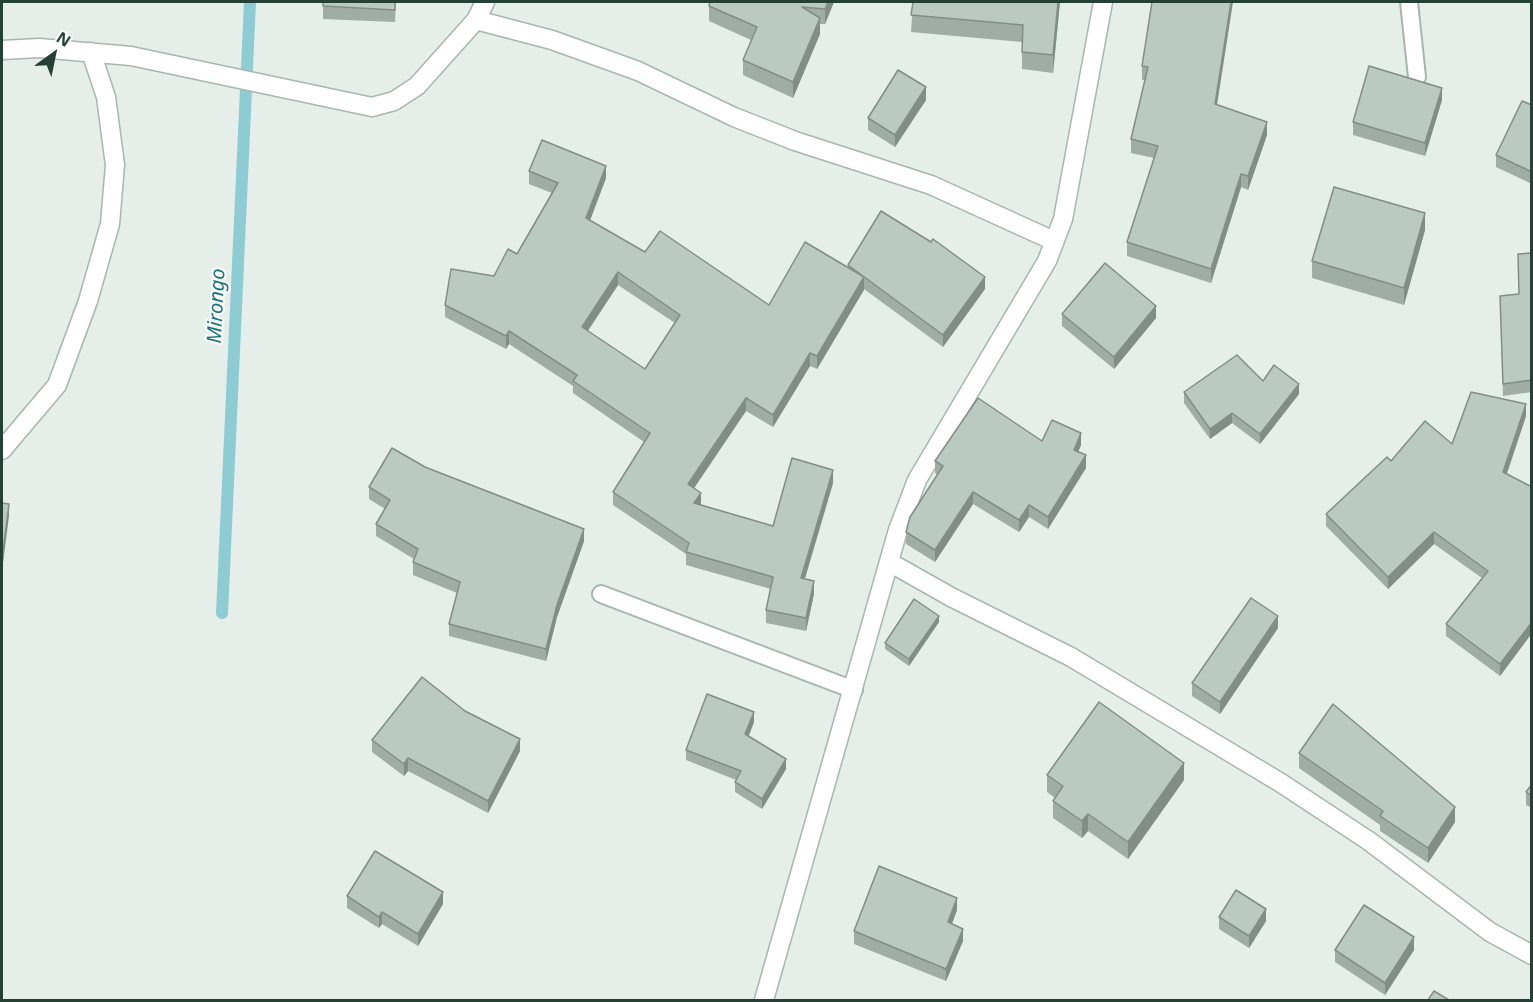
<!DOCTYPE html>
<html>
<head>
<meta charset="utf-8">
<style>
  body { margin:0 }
  #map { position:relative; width:1533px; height:1002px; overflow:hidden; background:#e5eee9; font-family:"Noto Sans",sans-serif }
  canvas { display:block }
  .frame { position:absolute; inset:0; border:3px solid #244037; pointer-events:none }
  .north { position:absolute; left:24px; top:24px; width:60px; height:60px; -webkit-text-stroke:4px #f6faf8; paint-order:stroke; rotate:33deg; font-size:16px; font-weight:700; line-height:24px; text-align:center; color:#244037 }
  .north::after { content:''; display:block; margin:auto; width:21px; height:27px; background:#244037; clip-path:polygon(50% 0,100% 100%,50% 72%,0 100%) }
</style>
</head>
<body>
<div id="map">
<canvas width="1533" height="1002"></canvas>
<div class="frame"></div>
<div class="north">N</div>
</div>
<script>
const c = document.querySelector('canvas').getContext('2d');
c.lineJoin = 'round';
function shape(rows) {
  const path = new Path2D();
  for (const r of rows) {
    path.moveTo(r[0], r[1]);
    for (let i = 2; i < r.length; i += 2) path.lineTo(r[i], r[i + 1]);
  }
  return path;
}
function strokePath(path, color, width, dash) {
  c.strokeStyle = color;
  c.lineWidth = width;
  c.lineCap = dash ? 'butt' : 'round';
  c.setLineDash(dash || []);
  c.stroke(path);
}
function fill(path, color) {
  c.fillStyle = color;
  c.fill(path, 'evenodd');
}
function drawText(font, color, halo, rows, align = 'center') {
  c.font = font + ' "Noto Sans",sans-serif';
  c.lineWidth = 4.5;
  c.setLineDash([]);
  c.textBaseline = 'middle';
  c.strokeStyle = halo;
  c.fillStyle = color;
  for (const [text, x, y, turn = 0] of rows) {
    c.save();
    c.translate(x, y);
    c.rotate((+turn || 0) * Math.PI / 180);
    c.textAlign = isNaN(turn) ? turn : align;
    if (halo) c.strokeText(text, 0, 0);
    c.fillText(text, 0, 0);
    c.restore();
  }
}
const stream = shape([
  [222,613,250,2]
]);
const lane = shape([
  [1409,2,1417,77],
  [601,594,854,690]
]);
const street = shape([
  [476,20,552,40,638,71,734,117,795,141,931,185,1054,241],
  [2,50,39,48,131,56,372,107,394,101,417,86,476,20,485,2],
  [2,450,57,385,88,301,110,224,115,165,106,97,91,52],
  [889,562,951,597,1071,657,1281,783,1369,841,1490,932,1532,955],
  [764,1000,898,530,917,480,1047,261,1063,219,1103,2]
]);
const wall = shape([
  [323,2,396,2,395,22,323,19],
  [834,2,825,24,820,24,820,34,793,98,743,75,743,60,751,40,709,21,709,6],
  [913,2,1060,2,1053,73,1022,69,1022,42,911,32],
  [1152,2,1217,105,1267,135,1248,190,1241,187,1211,283,1127,256,1127,242,1154,158,1131,153,1131,139,1145,80,1142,80,1142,66],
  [926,100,895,147,868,130,868,118],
  [1442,100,1425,156,1353,135,1353,122],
  [1532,105,1532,184,1496,167,1496,155],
  [529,171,606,178,590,220,645,252,769,305,848,267,848,265,985,289,943,347,864,289,817,369,810,366,773,427,746,411,694,488,701,505,773,526,833,483,805,579,814,594,806,631,766,623,766,610,771,589,686,565,686,554,613,505,613,492,644,442,573,393,573,386,509,344,506,349,445,317,445,305,494,276,517,254,552,193,529,184],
  [618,285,675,323,645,369,588,331],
  [1425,230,1404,305,1312,278,1312,261],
  [1532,253,1532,392,1503,396,1500,296,1519,295,1518,254],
  [1062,314,1156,318,1114,369,1062,326],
  [1263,381,1299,394,1260,444,1232,423,1210,439,1184,403,1184,392],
  [1526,416,1507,474,1532,487,1532,633,1500,676,1446,636,1446,624,1482,578,1434,544,1388,589,1326,526,1326,514,1391,461,1452,444],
  [1042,441,1081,445,1078,452,1086,468,1048,529,1029,517,1019,532,973,504,935,562,906,544,906,532,937,475,935,473,935,461],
  [425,467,584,541,557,617,546,661,449,636,449,624,457,593,413,575,413,562,414,559,376,536,376,524,385,509,369,499,369,487],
  [939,622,909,666,885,649,885,643],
  [1278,628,1220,714,1192,696,1192,683],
  [465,711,520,751,488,813,408,771,404,776,372,752,372,740],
  [754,722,749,736,786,769,762,809,735,792,735,782,736,780,686,760,686,750],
  [1299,753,1455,822,1428,863,1380,831,1380,825,1299,768],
  [1047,775,1184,780,1128,859,1088,831,1082,838,1053,818,1053,801,1055,798,1047,792],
  [1532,784,1532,808,1526,805,1526,792],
  [347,896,443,904,418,946,382,924,379,928,347,908],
  [957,910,952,924,963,941,946,981,854,944,854,931],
  [1219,917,1266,921,1249,948,1219,929],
  [1335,950,1414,950,1385,995,1335,962]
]);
const shadedWall = shape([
  [828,2,834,2,825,24,825,9],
  [1058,2,1060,2,1053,73,1053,55],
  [1231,2,1233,2,1215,118,1215,104],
  [820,18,820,34,793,98,793,82],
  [926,87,926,100,895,147,895,135],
  [1442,88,1442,100,1425,156,1425,143],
  [1267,122,1267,135,1248,190,1248,176],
  [606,166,606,178,586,231,586,218],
  [1241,174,1241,187,1211,283,1211,269],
  [1425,213,1425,230,1404,305,1404,288],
  [618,272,618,285,582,339,582,327],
  [864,277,864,290,817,369,817,356],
  [985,277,985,289,943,347,943,335],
  [1156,306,1156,318,1114,369,1114,357],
  [509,331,509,344,506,349,506,336],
  [810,353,810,366,773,427,773,415],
  [1299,384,1299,394,1260,444,1260,434],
  [746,398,746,411,688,497,688,484],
  [1526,404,1526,416,1503,484,1503,472],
  [1232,413,1232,423,1210,439,1210,429],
  [1081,433,1081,445,1074,462,1074,450],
  [1086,455,1086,468,1048,529,1048,517],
  [833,470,833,483,801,591,801,578],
  [973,492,973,504,935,562,935,550],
  [701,493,701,506,694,503],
  [9,504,9,516,2,571,2,559],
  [1029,505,1029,517,1019,532,1019,520],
  [584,529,584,541,557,617,546,661,546,649,557,605],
  [1434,532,1434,544,1388,589,1388,577],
  [814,581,814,594,806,631,806,618],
  [939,616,939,622,909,666,909,659],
  [1278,616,1278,628,1220,714,1220,702],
  [1532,622,1532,633,1500,676,1500,664],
  [754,712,754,722,745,744,745,734],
  [520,739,520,751,488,813,488,801],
  [408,758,408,771,404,776,404,764],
  [786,759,786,769,762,809,762,799],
  [1184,763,1184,780,1128,859,1128,842],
  [1455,807,1455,822,1428,863,1428,848],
  [1088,814,1088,831,1082,838,1082,821],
  [443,892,443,904,418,946,418,934],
  [957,898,957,910,948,934,948,922],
  [1266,909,1266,921,1249,948,1249,936],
  [382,912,382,924,379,928,379,917],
  [963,929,963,941,946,981,946,969],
  [1414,937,1414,950,1385,995,1385,983]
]);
const building = shape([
  [323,2,395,2,395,10,323,6,323,2],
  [710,2,828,2,825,9,802,7,820,18,793,82,743,60,757,27,709,6,710,2],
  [913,2,1058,2,1053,55,1022,52,1023,25,911,15,913,2],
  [1152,2,1231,2,1215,104,1267,122,1248,176,1241,174,1211,269,1127,242,1158,146,1131,139,1148,67,1142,66,1152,2],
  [1369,66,1442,88,1425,143,1353,122,1369,66],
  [898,70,926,87,895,135,868,118,898,70],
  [1522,101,1532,105,1532,172,1496,155,1522,101],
  [542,140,606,166,586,218,645,252,660,231,769,305,805,242,864,277,817,356,810,353,773,415,746,398,688,484,701,493,694,503,773,526,792,458,833,470,801,578,814,581,806,618,766,610,773,577,686,552,689,543,613,492,650,433,573,381,577,375,509,331,506,336,445,305,451,269,494,276,508,249,517,254,558,183,529,171,542,140],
  [618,272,680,315,645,369,582,327,618,272],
  [1334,187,1425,213,1404,288,1312,261,1334,187],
  [881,211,931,242,933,239,985,277,943,335,848,265,881,211],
  [1532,253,1532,380,1503,384,1500,296,1519,294,1518,254,1532,253],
  [1105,263,1156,306,1114,357,1062,314,1105,263],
  [1237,355,1263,381,1274,365,1299,384,1260,434,1232,413,1210,429,1184,392,1237,355],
  [1471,392,1526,404,1503,472,1532,487,1532,622,1500,664,1446,624,1488,571,1434,532,1388,577,1326,514,1387,457,1391,461,1425,421,1452,444,1471,392],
  [978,398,1042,441,1052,420,1081,433,1074,450,1086,455,1048,517,1029,505,1019,520,973,492,935,550,906,532,910,517,943,466,935,461,978,398],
  [392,448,425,467,584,529,557,605,546,649,449,624,460,582,413,562,418,549,376,524,390,500,369,487,392,448],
  [2,503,9,504,2,559,2,503],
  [1251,598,1278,616,1220,702,1192,683,1251,598],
  [914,599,939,616,909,659,885,643,914,599],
  [422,677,465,711,520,739,488,801,408,758,404,764,372,740,422,677],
  [707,694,754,712,745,734,786,759,762,799,735,782,741,771,686,750,707,694],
  [1099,702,1184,763,1128,842,1088,814,1082,821,1053,801,1063,786,1047,775,1099,702],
  [1333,704,1455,807,1428,848,1380,816,1383,811,1299,753,1333,704],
  [1532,784,1532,796,1526,792,1532,784],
  [375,851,443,892,418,934,382,912,379,917,347,896,375,851],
  [879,866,957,898,948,922,963,929,946,969,854,931,879,866],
  [1236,890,1266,909,1249,936,1219,917,1236,890],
  [1364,905,1414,937,1385,983,1335,950,1364,905],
  [1434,991,1449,1000,1428,1000,1434,991]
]);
const waterNames = [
  ["Mirongo",217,306,-87]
];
strokePath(stream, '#8dccd2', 12);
strokePath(lane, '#a7b6b0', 20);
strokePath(street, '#a7b6b0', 21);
strokePath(lane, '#fff', 16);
strokePath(street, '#fff', 18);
fill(wall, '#a0ada7');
fill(shadedWall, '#828d88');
fill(building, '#bac9c2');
strokePath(building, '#828d88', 1.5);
drawText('italic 20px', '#1d727d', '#f6faf8', waterNames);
</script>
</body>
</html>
